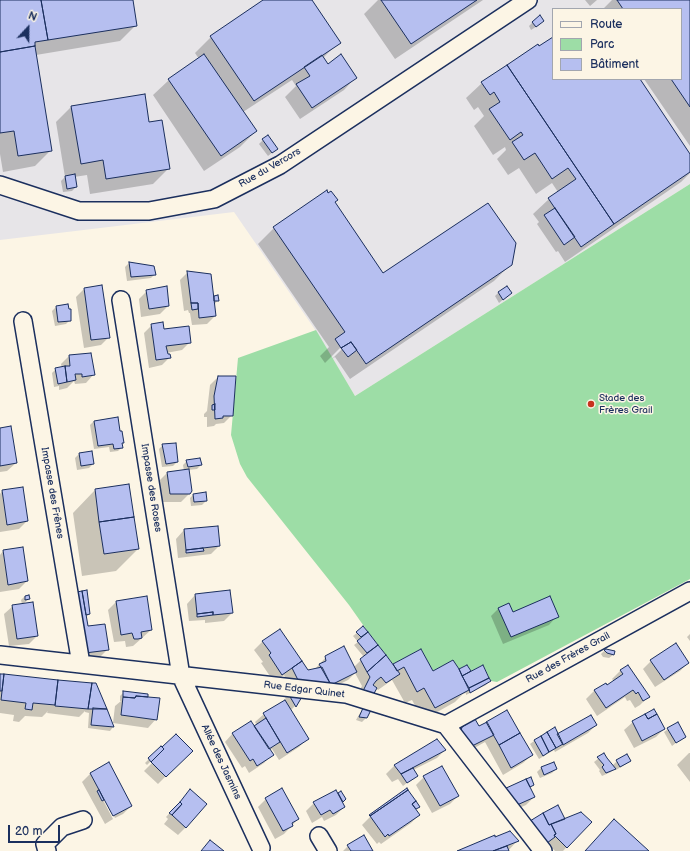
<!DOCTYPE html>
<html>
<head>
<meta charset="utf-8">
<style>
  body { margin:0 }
  #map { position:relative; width:690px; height:851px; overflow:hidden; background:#fcf5e5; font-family:"Balsamiq Sans",sans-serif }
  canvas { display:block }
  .legend { position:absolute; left:552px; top:8px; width:130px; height:72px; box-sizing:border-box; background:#fcf5e5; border:1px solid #a2a6af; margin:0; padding:5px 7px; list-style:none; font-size:12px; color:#1b2f5e }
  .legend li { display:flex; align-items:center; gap:8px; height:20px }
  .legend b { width:20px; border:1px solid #a2a6af }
  .north { position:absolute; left:8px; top:8px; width:40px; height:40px; -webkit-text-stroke:3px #fcf5e5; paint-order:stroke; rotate:22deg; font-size:11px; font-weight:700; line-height:16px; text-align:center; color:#1b2f5e }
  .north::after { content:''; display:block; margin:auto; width:14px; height:18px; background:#1b2f5e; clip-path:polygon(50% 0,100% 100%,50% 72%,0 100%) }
  .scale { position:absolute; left:8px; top:825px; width:52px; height:18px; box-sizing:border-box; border:2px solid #1b2f5e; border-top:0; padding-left:5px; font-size:12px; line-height:14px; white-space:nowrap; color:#1b2f5e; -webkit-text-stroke:3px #fcf5e5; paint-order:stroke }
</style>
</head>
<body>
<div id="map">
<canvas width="690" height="851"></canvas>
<ul class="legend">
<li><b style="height:5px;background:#fcf5e5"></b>Route</li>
<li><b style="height:11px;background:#9ddda6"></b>Parc</li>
<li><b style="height:11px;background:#b6bff0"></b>Bâtiment</li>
</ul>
<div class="north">N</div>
<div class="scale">20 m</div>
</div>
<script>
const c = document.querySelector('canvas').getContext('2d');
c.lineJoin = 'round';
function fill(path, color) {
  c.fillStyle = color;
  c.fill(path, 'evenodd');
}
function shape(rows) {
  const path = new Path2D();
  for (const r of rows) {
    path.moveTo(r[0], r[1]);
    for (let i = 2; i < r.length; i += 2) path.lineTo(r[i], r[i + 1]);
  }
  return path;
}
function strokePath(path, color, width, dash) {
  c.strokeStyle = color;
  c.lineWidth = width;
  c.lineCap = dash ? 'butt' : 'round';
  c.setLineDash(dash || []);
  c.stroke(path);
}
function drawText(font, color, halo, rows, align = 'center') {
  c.font = font + ' "Balsamiq Sans",sans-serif';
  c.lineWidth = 3;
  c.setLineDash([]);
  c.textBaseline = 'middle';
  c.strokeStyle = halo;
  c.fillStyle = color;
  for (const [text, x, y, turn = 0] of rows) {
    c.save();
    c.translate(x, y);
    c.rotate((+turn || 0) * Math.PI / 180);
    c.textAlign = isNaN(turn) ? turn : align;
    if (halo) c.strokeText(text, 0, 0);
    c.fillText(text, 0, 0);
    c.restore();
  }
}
const built = shape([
  [0,0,690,0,690,184,355,396,316,331,234,212,0,240],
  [553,9,681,9,681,79,553,79]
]);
const green = shape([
  [690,184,690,579,497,682,491,681,483,665,471,671,467,665,459,669,453,660,433,671,421,649,393,664,368,632,349,605,247,477,240,464,231,435,238,358,316,330,355,396]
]);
const shadow = shape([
  [0,0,132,0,136,25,120,41,36,55,51,150,35,166,3,172,0,154],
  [265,0,311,0,339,42,323,58,328,65,356,77,344,90,300,119,285,97,296,86,292,80,243,112,256,131,240,147,204,171,153,95,169,80,199,59,195,53,211,37],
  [378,0,483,0,395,59,364,14],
  [585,0,597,0,590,6],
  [612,0,690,0,690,146,644,79,681,79,681,9,603,9],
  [533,22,539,25,531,30,529,26],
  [553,38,553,79,639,79,690,156,690,173,681,182,565,262,558,251,556,252,537,224,539,222,533,214,549,199,558,192,552,183,536,194,519,168,508,175,497,159,506,150,505,147,493,155,474,126,484,116,478,107,474,110,466,98,482,83],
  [72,106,148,123,169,168,153,184,90,194,87,175,74,177,76,187,72,191,63,192,61,181,65,177,56,122],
  [263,140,273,152,268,156,259,144],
  [327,194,382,274,511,264,494,281,350,379,335,357,332,359,346,345,344,344,325,363,320,356,329,347,258,244,274,228],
  [129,263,153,267,155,274,151,278,127,281,125,267],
  [188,272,213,298,214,297,218,300,214,305,215,316,207,324,192,325,190,313,189,313,188,310,184,311,180,280],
  [84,289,109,337,101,345,84,348,76,297],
  [147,291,168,306,160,314,141,317,139,299],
  [498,293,511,293,499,303,495,296],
  [56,307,70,320,66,324,55,326,52,311],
  [152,325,190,342,182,350,166,353,170,357,162,365,149,368,144,333],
  [69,356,94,374,86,383,75,384,74,381,67,388,59,390,59,386,54,387,52,373,56,369,62,368,61,364],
  [218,377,232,415,224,423,216,424,214,426,207,427,207,417,204,417,204,414,207,411,210,385],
  [94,421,119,432,123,442,121,444,122,447,118,451,110,452,109,447,94,449,90,425],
  [0,429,16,463,7,471,0,472],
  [163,445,177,462,173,466,162,467,159,449],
  [91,453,93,464,89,468,77,470,75,458,79,454],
  [187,461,201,465,197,469,188,470,189,494,181,502,162,502,159,481,167,473,184,471,183,465],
  [95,490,138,549,116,571,82,576,73,513],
  [2,491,27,521,19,529,0,532,0,494],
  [193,495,206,501,202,505,191,506,190,498],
  [217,527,219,546,211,554,178,558,176,539,184,530],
  [22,549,27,581,19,589,0,592,0,555,3,551],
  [195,595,232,613,224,621,205,623,205,620,189,621,187,604],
  [25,596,29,599,23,604,37,636,29,644,9,646,4,614,13,606,22,604,21,600],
  [69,601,89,614,86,617,87,628,107,650,99,658,78,661],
  [116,602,151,630,133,646,126,647,125,641,114,642,108,610],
  [499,608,513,614,557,616,549,625,503,644,491,616],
  [363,628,392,666,393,665,432,672,459,670,469,671,466,674,490,681,486,685,466,695,466,693,463,694,455,702,423,720,412,700,405,703,392,680,378,690,373,684,371,686,376,688,358,693,362,686,355,673,348,680,326,691,290,688,284,675,274,682,261,663,263,662,254,650,263,641,308,671,314,670,326,657,354,667,364,657,354,645,358,642,353,636],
  [690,634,690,641,687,637],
  [605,650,613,655,609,658,603,657,601,654],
  [651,661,688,663,680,671,655,687,643,669],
  [628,666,648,697,640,705,635,708,630,700,627,701,625,697,597,716,586,699,594,691,605,684,607,686,614,681,612,679,620,671],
  [0,675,57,680,57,683,59,681,95,684,113,727,110,731,88,728,89,713,85,712,85,711,79,717,47,713,48,711,42,717,25,716,19,722,13,721,14,715,0,713],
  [124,692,147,698,156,719,148,728,113,723,115,706,121,701,120,701,120,696],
  [289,693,301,696,295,706,290,711,307,739,299,747,279,760,272,749,270,750,272,755,264,763,249,773,245,766,242,768,225,742,233,733,257,725,255,722,264,714,286,700,285,697],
  [364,709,366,718,362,722,356,720,360,713],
  [654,711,664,729,656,737,634,748,624,730,633,722],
  [596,725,588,733,555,752,554,750,539,759,530,744,534,741,554,729,558,736],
  [479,727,532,755,523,763,503,775,485,742,462,755,454,736,462,728],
  [668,729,685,736,672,746,664,732],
  [437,740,445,750,437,758,413,770,416,776,403,786,398,779,392,782,386,774,394,766],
  [161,747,191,751,158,784,144,771,152,763,151,761,147,765,145,763],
  [689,753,690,753,690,782,677,765],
  [603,755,612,766,617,761,630,761,626,764,616,770,615,768,611,772,602,776,599,771,600,770,594,762],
  [553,763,556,769,552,773,540,778,537,772,541,768],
  [108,764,131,806,123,814,115,818,104,798,103,800,113,819,105,824,82,782,90,774],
  [424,777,458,796,450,804,432,813,416,785],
  [533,785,529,788,534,797,526,805,508,813,496,798],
  [190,791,186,827,178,835,164,824,168,819,166,817],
  [408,791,418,806,415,810,419,815,411,823,381,844,379,842,377,844,362,825,370,817],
  [338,793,345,799,342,802,344,807,336,815,324,821,322,817,312,823,306,811,314,803],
  [266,799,298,819,284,834,275,839,258,807],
  [564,820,590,822,563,851,555,851,547,843],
  [495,839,517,841,508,851,459,851],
  [348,846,372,851,343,851]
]);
const building = shape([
  [0,0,41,0,48,40,35,42,35,46,0,52,0,0],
  [41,0,133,0,137,26,48,40,41,0],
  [263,0,312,0,341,43,254,101,210,36,263,0],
  [381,0,477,0,411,44,381,0],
  [617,0,690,0,690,107,671,79,681,79,681,9,623,9,617,0],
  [540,15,544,21,536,27,532,22,540,15],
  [553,37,553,79,640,79,690,154,690,172,614,224,507,65,538,44,539,46,553,37],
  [35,46,52,151,18,156,14,131,0,133,0,52,35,46],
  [204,54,257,131,221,156,168,79,204,54],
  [341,54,357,78,312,108,296,84,310,76,304,67,322,55,328,64,341,54],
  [507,65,614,224,581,247,548,198,576,179,568,168,552,179,535,153,524,160,512,142,523,135,521,132,510,140,489,109,500,102,494,92,490,95,481,82,507,65],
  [145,94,149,122,162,120,170,169,106,179,103,160,81,164,71,106,145,94],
  [268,135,278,149,272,153,262,139,268,135],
  [75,174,77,187,67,189,65,176,75,174],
  [327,190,328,193,331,191,338,200,335,202,383,273,488,203,516,243,512,265,366,364,351,342,341,348,335,339,345,332,273,227,327,190],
  [555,208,575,237,564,245,544,215,555,208],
  [129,262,154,266,156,275,131,277,129,262],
  [187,271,211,274,216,316,199,318,198,303,191,303,187,271],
  [102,285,110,338,91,340,84,288,102,285],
  [167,286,169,306,149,309,146,290,167,286],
  [507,286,512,293,503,300,498,292,507,286],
  [218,295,219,301,214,301,214,296,218,295],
  [191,303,198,303,198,309,192,310,191,303],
  [68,304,69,309,71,309,71,321,58,322,56,306,68,304],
  [163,322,164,329,189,326,191,343,166,346,168,354,170,354,171,358,156,360,151,324,163,322],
  [351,342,357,350,348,357,341,348,351,342],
  [91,353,95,375,82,377,82,374,75,374,76,380,67,382,65,366,70,366,69,355,91,353],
  [65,366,67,382,58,384,55,368,65,366],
  [218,376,236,376,233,416,223,416,223,418,215,419,214,396,218,376],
  [215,404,215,410,212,410,212,405,215,404],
  [118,417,120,431,122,431,124,443,122,443,123,448,114,449,113,444,98,446,94,421,118,417],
  [11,426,17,463,0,466,0,428,11,426],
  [176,443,178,462,166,464,162,444,176,443],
  [92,451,94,464,81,466,79,453,92,451],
  [200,458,202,465,188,467,186,460,200,458],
  [189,469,192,491,190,494,170,494,167,472,189,469],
  [129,484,134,517,99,522,95,489,129,484],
  [23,487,28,521,7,525,2,490,23,487],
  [206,492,207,501,194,502,193,494,206,492],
  [134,517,139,549,104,554,99,522,134,517],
  [218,526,220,546,186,550,184,529,218,526],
  [23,547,28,581,8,585,3,550,23,547],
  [203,548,204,551,186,553,186,550,203,548],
  [87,590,90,614,86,615,82,591,87,590],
  [230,590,233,613,213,615,213,612,197,614,195,594,230,590],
  [82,591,88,626,105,624,109,650,85,653,77,592,82,591],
  [29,595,30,599,25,600,25,596,29,595],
  [147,596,152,630,141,632,142,638,138,639,134,639,132,633,121,635,116,601,147,596],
  [550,596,559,617,511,637,498,608,509,603,513,612,550,596],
  [33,602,38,636,17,639,12,605,33,602],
  [213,612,213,615,197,617,197,614,213,612],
  [363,626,368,632,361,637,356,632,363,626],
  [280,629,302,661,282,675,269,655,271,653,262,641,280,629],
  [368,632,378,645,367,653,357,641,368,632],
  [676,643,689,663,664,680,650,660,676,643],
  [378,645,386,655,367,672,360,659,378,645],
  [344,646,357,672,331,685,319,664,326,661,325,656,344,646],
  [421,649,433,671,453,660,459,669,469,690,435,708,424,688,417,692,404,667,397,671,393,664,421,649],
  [606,649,615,651,614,655,607,653,604,650,606,649],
  [386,655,400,674,386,683,381,677,376,681,373,685,377,688,372,697,362,693,370,677,367,672,386,655],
  [302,661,308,670,322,667,331,685,298,680,292,668,302,661],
  [467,665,471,671,462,676,459,669,467,665],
  [483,665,489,678,469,688,462,676,483,665],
  [628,665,650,697,643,701,638,692,636,694,633,690,606,708,594,690,606,683,607,685,623,674,620,670,628,665],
  [0,674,4,674,2,691,0,691,0,674],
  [4,674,58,680,55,705,33,703,32,710,25,709,26,703,1,700,4,674],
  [489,678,491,681,470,693,469,688,489,678],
  [58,680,92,683,88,709,55,706,58,680],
  [92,683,96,683,107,709,88,709,92,683],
  [123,691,148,694,148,697,136,696,135,698,123,697,123,691],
  [289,695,303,695,296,707,289,695],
  [136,696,160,698,157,720,121,715,123,697,135,698,136,696],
  [285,700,309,739,287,753,263,713,285,700],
  [93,708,107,709,114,727,91,725,93,708],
  [363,708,371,710,367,718,359,717,363,708],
  [654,709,657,714,648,719,645,714,654,709],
  [507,710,520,733,499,745,486,722,507,710],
  [645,714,648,719,657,714,665,729,642,741,632,721,645,714],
  [591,715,597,725,563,745,557,734,591,715],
  [266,718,280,742,269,749,254,726,266,718],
  [475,719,479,726,487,722,494,735,470,747,460,734,462,727,475,719],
  [251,721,274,755,257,766,253,759,250,761,232,733,251,721],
  [678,722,686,737,676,743,667,728,678,722],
  [555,727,563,744,556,748,547,732,555,727],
  [547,732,556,748,549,752,541,736,547,732],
  [520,733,533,755,511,768,499,745,520,733],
  [176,734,193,751,166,777,151,762,164,749,162,747,176,734],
  [541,736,549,752,543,756,534,740,541,736],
  [437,739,446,750,401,774,394,765,437,739],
  [161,746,164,749,151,762,148,758,161,746],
  [604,753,607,758,616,769,606,773,602,767,604,765,597,757,604,753],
  [627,754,631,761,620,767,616,760,627,754],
  [109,762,132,806,113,816,90,773,109,762],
  [554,762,557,769,544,775,541,767,554,762],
  [442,766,459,796,440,806,423,776,442,766],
  [413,768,418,776,407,783,401,774,413,768],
  [531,777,534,785,530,787,526,779,531,777],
  [526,779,535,797,517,805,504,789,526,779],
  [282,788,299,819,292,823,293,826,283,831,265,798,282,788],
  [407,788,408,790,370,816,369,815,407,788],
  [190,789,207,804,186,828,172,815,182,804,180,802,190,789],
  [99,790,104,800,102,801,97,791,99,790],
  [336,790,345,807,333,814,330,810,321,815,313,802,336,790],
  [408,790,416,801,412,804,420,815,389,836,388,834,385,837,370,816,408,790],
  [341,791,346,799,343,802,338,793,341,791],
  [416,801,420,807,416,809,412,804,416,801],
  [180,802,182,804,172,815,169,813,180,802],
  [558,805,565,819,549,825,543,813,558,805],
  [581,812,592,822,567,848,554,835,556,834,551,824,581,812],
  [543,813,549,825,551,824,556,834,554,835,555,837,547,843,530,821,543,813],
  [614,819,649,851,585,851,614,819],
  [510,831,519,841,493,851,457,851,495,835,495,837,510,831],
  [364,835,373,851,351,851,347,845,364,835],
  [210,840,224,851,201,851,210,840],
  [507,846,509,851,493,851,507,846]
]);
const minor = shape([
  [0,185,79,211,149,211,214,199,280,165,528,0],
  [121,300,181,676,261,848],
  [23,321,81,664],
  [0,655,346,694,446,725,543,851],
  [446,725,690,591],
  [319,836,328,851],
  [47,851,45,844,62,827,83,820]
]);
const markers = [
  [591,404,4,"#c8321e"]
];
const streetNames = [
  ["Rue du Vercors",270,168,-30],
  ["Impasse des Roses",151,488,81],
  ["Impasse des Frênes",52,493,80],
  ["Rue des Frères Grail",568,658,-29],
  ["Rue Edgar Quinet",304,690,7],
  ["Allée des Jasmins",221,762,65]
];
const poiNames = [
  ["Stade des",599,398],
  ["Frères Grail",599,410]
];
fill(built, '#e7e5e8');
fill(green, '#9ddda6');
fill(shadow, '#0003');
fill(building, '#b6bff0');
strokePath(building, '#1b2f5e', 1);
strokePath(minor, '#1b2f5e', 20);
strokePath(minor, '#fcf5e5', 17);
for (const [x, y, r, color] of markers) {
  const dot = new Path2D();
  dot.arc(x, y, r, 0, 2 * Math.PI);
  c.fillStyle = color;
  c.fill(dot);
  strokePath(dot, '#fcf5e5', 1.5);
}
drawText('10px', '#1b2f5e', '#fcf5e5', streetNames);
drawText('10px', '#1b2f5e', '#fcf5e5', poiNames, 'left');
</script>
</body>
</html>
